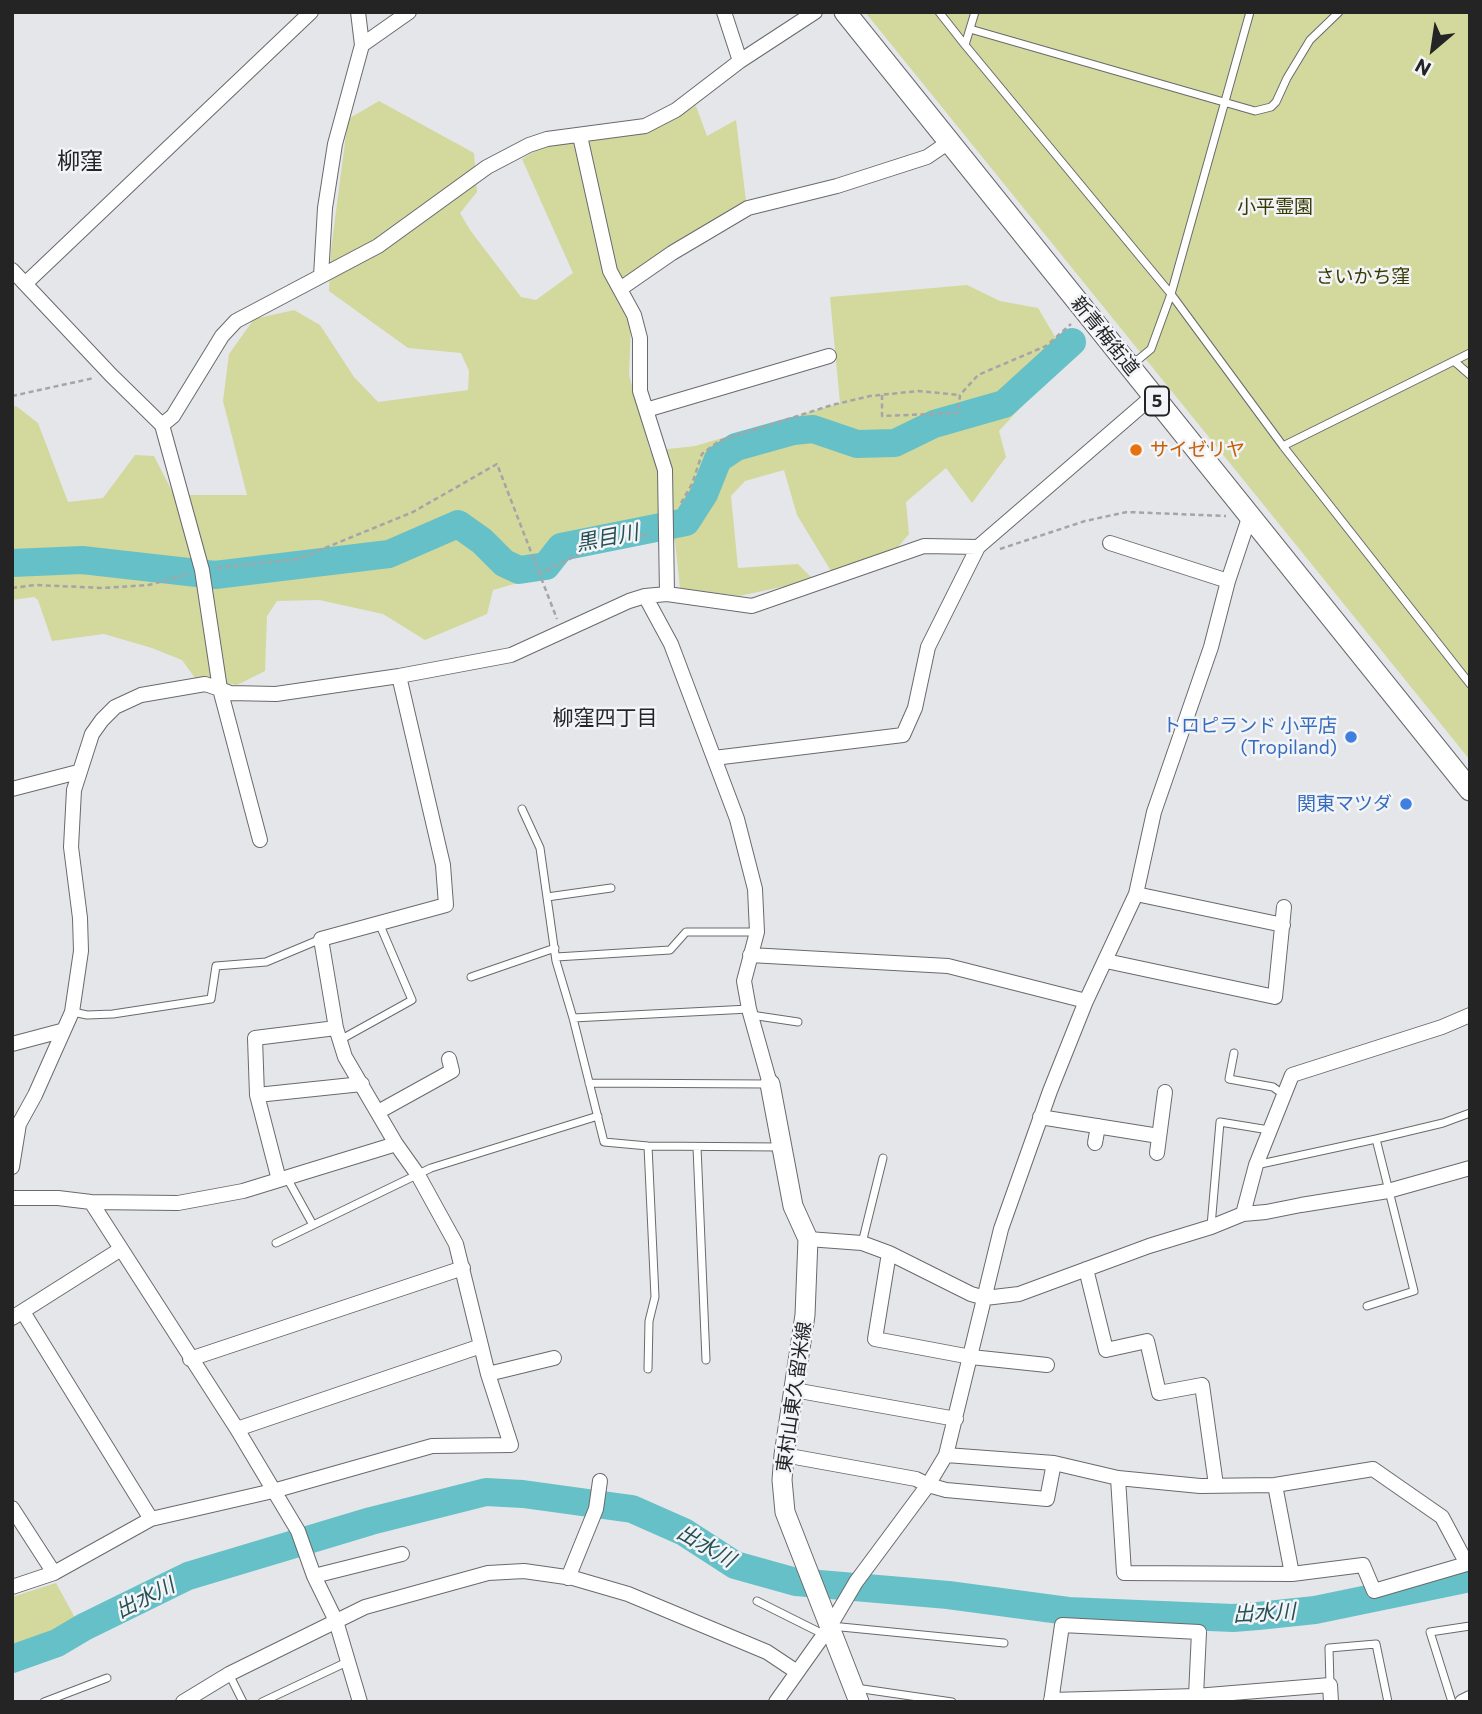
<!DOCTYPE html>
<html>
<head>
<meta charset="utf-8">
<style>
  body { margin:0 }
  #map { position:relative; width:1482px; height:1714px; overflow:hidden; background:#e5e6ea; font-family:Commissioner,sans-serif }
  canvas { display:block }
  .frame { position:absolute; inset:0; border:14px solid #242425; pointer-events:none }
  .north { position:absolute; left:1398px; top:14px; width:70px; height:70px; -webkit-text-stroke:5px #f2f4f7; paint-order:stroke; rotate:209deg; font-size:19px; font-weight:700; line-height:28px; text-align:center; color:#242425 }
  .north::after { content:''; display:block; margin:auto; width:24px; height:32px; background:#242425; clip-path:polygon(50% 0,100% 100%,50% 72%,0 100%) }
</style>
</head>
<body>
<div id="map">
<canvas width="1482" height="1714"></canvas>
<div class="frame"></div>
<div class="north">N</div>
</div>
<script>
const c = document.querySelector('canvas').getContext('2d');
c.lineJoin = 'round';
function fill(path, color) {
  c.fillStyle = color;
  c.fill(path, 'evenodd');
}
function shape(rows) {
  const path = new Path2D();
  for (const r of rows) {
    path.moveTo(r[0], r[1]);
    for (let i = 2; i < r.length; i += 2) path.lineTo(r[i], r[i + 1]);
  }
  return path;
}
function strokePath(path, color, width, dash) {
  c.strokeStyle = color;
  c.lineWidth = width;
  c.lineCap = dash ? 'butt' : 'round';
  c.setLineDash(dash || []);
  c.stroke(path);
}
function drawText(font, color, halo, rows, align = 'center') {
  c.font = font + ' Commissioner,"Noto Sans JP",sans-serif';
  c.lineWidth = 5;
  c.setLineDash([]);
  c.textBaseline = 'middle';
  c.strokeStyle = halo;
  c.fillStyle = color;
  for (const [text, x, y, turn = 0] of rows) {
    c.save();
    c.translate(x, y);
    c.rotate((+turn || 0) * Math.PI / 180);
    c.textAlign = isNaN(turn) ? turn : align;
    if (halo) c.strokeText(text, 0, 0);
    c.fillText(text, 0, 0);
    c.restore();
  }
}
const green = shape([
  [865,12,1470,12,1470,760],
  [379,101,474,153,477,192,460,213,470,230,521,297,536,300,573,273,522,159,542,147,650,130,696,106,707,136,736,120,746,201,612,288,631,323,629,375,650,451,695,446,840,403,830,297,967,285,1000,301,1038,308,1067,357,999,431,1006,457,972,503,946,468,906,502,909,534,898,547,831,571,797,515,784,470,745,481,731,496,738,568,798,564,811,577,786,586,739,596,680,588,675,541,659,539,567,553,535,578,493,590,487,614,425,640,383,614,319,600,277,601,267,616,265,671,237,685,195,678,182,660,152,648,104,634,52,641,38,600,34,597,12,600,12,407,16,406,38,423,68,502,103,498,135,455,154,456,174,495,247,495,223,401,229,354,254,319,294,310,320,325,354,377,378,402,468,390,469,371,461,353,408,348,329,291,331,250,348,119],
  [56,1583,79,1625,53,1639,12,1652,12,1597]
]);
const river = shape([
  [12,563,82,560,215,575,389,554,458,524,482,541,504,563,519,570,546,566,561,547,686,522,704,494,718,459,736,447,793,431,813,429,857,444,895,443,934,424,1004,404,1072,342],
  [12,1659,57,1643,84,1627,188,1576,371,1521,486,1492,523,1494,632,1509,684,1532,735,1565,796,1582,948,1595,1068,1611,1233,1618,1258,1616,1315,1610,1470,1578]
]);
const path = shape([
  [882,395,882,416,958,413,960,395,978,375,1046,346,1071,324],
  [12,396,94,378],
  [681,503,692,484,702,454,719,441,832,405,870,396,918,391,960,395],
  [1000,549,1085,521,1127,512,1226,516],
  [217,568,298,559,413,512,497,464,557,619],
  [538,574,601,544,650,534],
  [12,588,35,585,103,588,149,585,190,574]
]);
const lane = shape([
  [939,12,965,45],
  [975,12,965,45,1171,294,1283,446,1470,684],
  [970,29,1255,111,1271,107,1276,102,1287,78,1310,40,1339,12],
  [1454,361,1470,375],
  [1133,364,1151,349,1171,294,1250,12],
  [1283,446,1470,353],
  [522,809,540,848,556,961,573,1018,604,1142,648,1146,779,1147],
  [547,897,611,888],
  [556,957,670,950,686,932,756,932],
  [471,977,555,948],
  [73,1012,87,1015,113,1014,211,999,216,966,266,962,321,939],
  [751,1015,798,1022],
  [573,1018,749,1009],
  [340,1040,412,1000,379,923],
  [1234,1053,1229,1079,1273,1087,1284,1095],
  [589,1083,767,1084],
  [648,1146,655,1297,649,1321,648,1369],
  [697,1147,706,1360],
  [1256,1165,1376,1139,1443,1123,1470,1113],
  [287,1178,313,1225],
  [1211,1226,1220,1122,1269,1130],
  [276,1243,431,1168,598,1116],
  [862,1243,883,1158],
  [1367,1306,1414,1291,1376,1139],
  [757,1601,823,1634],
  [831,1626,1004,1643],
  [229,1674,243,1702],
  [1330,1685,1329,1648,1376,1644,1388,1702],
  [856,1688,952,1702],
  [44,1702,107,1678],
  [262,1702,347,1662],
  [1452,1702,1430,1632,1470,1626]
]);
const street = shape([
  [362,45,409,12],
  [740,61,815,12],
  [580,136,610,271,634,315,640,338,640,391,665,470,667,594],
  [12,270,111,375,162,425,202,570,220,689,230,693,276,694,399,676,511,655,629,601,645,596,667,594,752,606,924,546,978,547,1153,396],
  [321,276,325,208,335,144,362,45,358,12],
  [26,283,311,12],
  [620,289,672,253,748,208,837,186,927,157,949,142],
  [646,410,829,356],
  [162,425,173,416,222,336,236,321,378,246,487,167,529,145,547,139,645,126,676,110,740,61,724,12],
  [1110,543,1228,581],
  [645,596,671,644,737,819,755,889,757,932,744,981,749,1009,770,1084],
  [714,758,903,735,915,708,928,647,978,547],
  [12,789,78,772],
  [1136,894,1283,925],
  [750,955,948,966,1086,1001],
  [1106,961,1275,997,1284,907],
  [12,1044,61,1031],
  [257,1095,362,1084],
  [378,1112,452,1071,449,1059],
  [1040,1117,1159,1136],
  [1095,1143,1098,1126],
  [1157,1153,1165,1092],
  [12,1167,19,1124,35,1095,72,1012,81,951,80,918,71,847,74,790,92,734,102,720,115,707,141,695,205,684,220,689,260,840],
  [279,1180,257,1095,255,1038,336,1028],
  [12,1198,58,1198,91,1202,178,1203,243,1191,396,1144],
  [91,1202,237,1429,298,1531,314,1576,336,1621,360,1702],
  [1243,1214,1256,1165,1292,1075,1442,1027,1470,1015],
  [808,1239,862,1243,889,1253,971,1294,985,1298,1019,1294,1149,1246,1211,1227,1243,1214,1266,1212,1301,1205,1388,1191,1470,1168],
  [889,1253,875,1339,971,1357,1047,1365],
  [1086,1269,1106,1350,1147,1341,1159,1393,1202,1385,1216,1485],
  [23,1312,151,1519],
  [12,1318,121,1249],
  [190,1359,463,1268],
  [488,1374,554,1358],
  [794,1390,956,1419],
  [237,1429,481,1346],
  [784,1455,916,1479,928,1485,946,1490,1047,1499,1054,1463],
  [946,1455,1054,1463,1118,1478,1200,1486,1275,1485,1373,1469,1442,1517,1467,1564],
  [1118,1478,1124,1573,1292,1574,1275,1485],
  [12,1508,54,1573],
  [1292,1574,1363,1565,1374,1591,1470,1563],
  [314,1576,402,1554],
  [568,1578,596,1509,600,1481],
  [12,1587,54,1573,151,1519,273,1491,432,1446,511,1445,488,1374,456,1244,418,1175,396,1144,345,1057,336,1028,321,939,446,905,443,865,399,676],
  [1051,1700,1196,1696,1330,1685,1331,1702],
  [183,1702,229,1674,365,1607,488,1573,524,1571,573,1578,628,1594,767,1652,797,1672],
  [776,1702,830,1626,856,1582,928,1485,946,1455,1001,1229,1050,1091,1086,1001,1136,894,1154,812,1211,647,1228,581,1250,515],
  [1051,1702,1062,1625,1199,1632,1196,1696],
  [1462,1702,1470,1698]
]);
const secondary = shape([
  [770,1084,793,1206,808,1239,805,1315,784,1455,782,1480,785,1512,859,1702]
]);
const primary = shape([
  [845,12,1470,790]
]);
const markers = [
  [1136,450,7,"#e8710a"],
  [1351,737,7,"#3f7fe0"],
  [1406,804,7,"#3f7fe0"]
];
const shields = [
  [1157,401,24]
];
const shieldNames = [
  ["5",1157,401]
];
const parkNames = [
  ["小平霊園",1275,207],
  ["さいかち窪",1363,277]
];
const streetNames = [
  ["新青梅街道",1105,336,51],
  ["東村山東久留米線",794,1397,-82]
];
const foodNames = [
  ["サイゼリヤ",1150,450]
];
const shopNames = [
  ["トロピランド 小平店",1337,726],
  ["(Tropiland)",1337,748],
  ["関東マツダ",1392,804]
];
const waterNames = [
  ["黒目川",607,538,-11],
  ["出水川",706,1546,30],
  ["出水川",145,1598,-27],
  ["出水川",1264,1613,-3]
];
const neighbourhoodNames = [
  ["柳窪四丁目",605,718]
];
const quarterNames = [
  ["柳窪",80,161]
];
fill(green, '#d3d89d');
strokePath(river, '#65c1c7', 28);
strokePath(lane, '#686a6d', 9);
strokePath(street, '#686a6d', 16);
strokePath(secondary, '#686a6d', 21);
strokePath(primary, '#686a6d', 23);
strokePath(path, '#a4a5a8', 2.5, [5, 3.5]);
strokePath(lane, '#fff', 7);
strokePath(street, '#fff', 14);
strokePath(secondary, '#fff', 19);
strokePath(primary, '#fff', 21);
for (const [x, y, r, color] of markers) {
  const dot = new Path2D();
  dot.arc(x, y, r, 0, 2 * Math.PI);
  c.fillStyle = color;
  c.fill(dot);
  strokePath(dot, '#f2f4f7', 2.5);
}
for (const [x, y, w] of shields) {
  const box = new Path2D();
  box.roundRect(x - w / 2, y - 14.5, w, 29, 5);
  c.fillStyle = '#f2f4f7';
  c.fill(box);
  strokePath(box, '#242425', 2);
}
drawText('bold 18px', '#242425', null, shieldNames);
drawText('19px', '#383a05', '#f2f4f7', parkNames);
drawText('19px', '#242425', '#f2f4f7', streetNames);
drawText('19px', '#c56008', '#f2f4f7', foodNames, 'left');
drawText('19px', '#366cbe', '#f2f4f7', shopNames, 'right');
drawText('italic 21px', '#265053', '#f2f4f7', waterNames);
drawText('21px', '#242425', '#f2f4f7', neighbourhoodNames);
drawText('23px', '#242425', '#f2f4f7', quarterNames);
</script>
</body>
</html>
